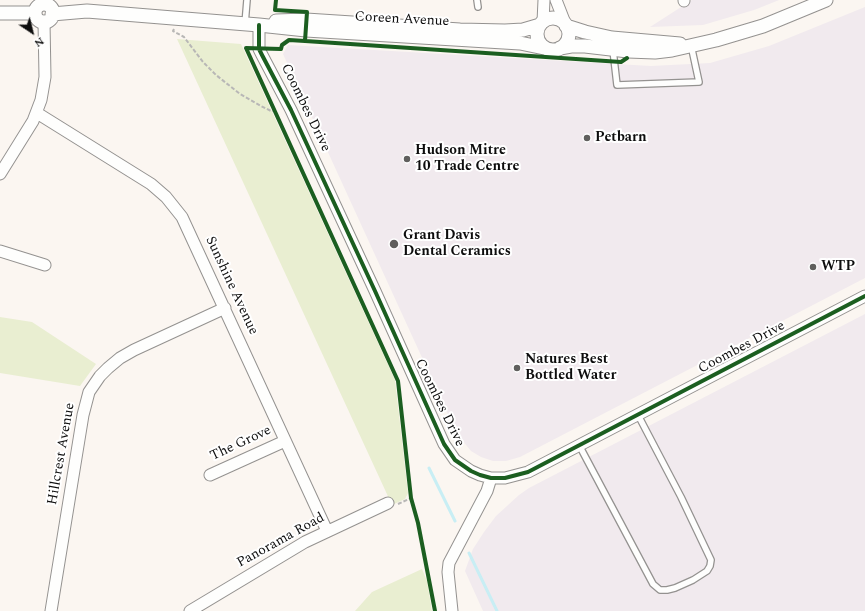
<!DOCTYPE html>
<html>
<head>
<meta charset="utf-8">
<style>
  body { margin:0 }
  #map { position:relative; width:865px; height:611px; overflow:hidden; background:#fbf6f1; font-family:Spectral,serif }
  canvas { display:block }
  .north { position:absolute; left:12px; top:12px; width:40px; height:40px; -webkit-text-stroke:3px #fff; paint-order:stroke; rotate:145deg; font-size:11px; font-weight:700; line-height:16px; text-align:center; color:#0d0d0d }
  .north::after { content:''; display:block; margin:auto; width:14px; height:18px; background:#0d0d0d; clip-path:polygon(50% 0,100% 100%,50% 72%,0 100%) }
</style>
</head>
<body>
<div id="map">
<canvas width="865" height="611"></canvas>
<div class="north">N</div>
</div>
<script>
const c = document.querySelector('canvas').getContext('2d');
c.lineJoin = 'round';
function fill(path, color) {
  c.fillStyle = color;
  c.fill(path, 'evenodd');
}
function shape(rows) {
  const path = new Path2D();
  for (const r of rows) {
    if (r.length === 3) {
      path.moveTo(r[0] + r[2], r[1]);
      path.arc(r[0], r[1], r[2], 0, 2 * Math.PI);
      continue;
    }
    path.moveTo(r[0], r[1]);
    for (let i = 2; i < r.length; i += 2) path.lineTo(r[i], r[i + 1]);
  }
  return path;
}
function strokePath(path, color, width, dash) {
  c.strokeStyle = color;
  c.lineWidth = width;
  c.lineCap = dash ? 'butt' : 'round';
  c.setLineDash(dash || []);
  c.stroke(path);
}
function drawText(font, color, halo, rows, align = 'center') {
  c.font = font + ' Spectral,serif';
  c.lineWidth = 4;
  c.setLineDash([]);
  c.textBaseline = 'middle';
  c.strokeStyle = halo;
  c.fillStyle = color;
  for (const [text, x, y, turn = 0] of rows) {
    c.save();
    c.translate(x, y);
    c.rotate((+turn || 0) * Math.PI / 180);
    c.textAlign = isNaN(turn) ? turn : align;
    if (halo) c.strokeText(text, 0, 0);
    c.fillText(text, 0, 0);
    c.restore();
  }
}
const industrial = shape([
  [692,0,779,0,754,10,703,25,650,27],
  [865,7,865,278,520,457,506,461,493,461,481,457,471,451,457,434,283,54,288,45,651,66,710,63,769,46],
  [865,314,865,611,483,611,465,571,473,549,484,532,496,516,519,495,529,488]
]);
const green = shape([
  [177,39,241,44,395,380,408,493,405,499,392,505],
  [0,317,32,322,96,364,80,386,0,373],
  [422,569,427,581,432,611,355,611,372,592]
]);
const stream = shape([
  [429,468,455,521],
  [469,553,497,611]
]);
const path = shape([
  [174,29,173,31,184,37,203,62,216,75,240,94,261,106,271,111,275,111],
  [398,504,411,498]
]);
const service = shape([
  [477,0,478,7],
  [245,24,247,0],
  [613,50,617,85,699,82,691,45],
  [579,445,653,584,660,590,667,590,675,588,693,580,707,571,710,566,711,560,681,497,638,415]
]);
const minor = shape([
  [556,0,565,23],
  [684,0,684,1],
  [543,22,544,0],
  [259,25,259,49,262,55,291,110,375,291,444,444,455,460,471,471,480,475,491,478,505,478,528,472,865,296],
  [37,113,151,184,166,197,182,217,327,531],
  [0,174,33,121,41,100,45,77,44,22],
  [0,251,45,265],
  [210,475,285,441],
  [51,611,83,415,89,392,100,376,108,368,120,358,134,350,225,308],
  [190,611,305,542,388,503],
  [452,611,448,572,449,563,487,491,491,478]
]);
const tertiary = shape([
  [44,13,9],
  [0,13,35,13],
  [52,14,87,11,259,25,306,30,520,43,544,48],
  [553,34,16],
  [276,21,306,20,460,30,505,31,523,30,540,25],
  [566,26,585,32,612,38,680,44],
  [560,48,571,46,585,46,628,51,655,52,672,50,716,40,763,26,826,0]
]);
const cycleway = shape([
  [276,0,275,10,307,12,305,41,289,40,282,45,281,49,246,48,398,381,411,498,418,523,435,611],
  [259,25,259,49,262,55,291,110,375,291,444,444,455,460,471,471,480,475,491,478,505,478,528,472,865,296],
  [305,41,621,62,627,58]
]);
const markers = [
  [587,138,4,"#605f5d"],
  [407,159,4,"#605f5d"],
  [394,244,5,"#605f5d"],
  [813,267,4,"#605f5d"],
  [517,368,4,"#605f5d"]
];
const streetNames = [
  ["Coreen Avenue",402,20,3],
  ["Coombes Drive",305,108,64],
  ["Sunshine Avenue",231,286,65],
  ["Coombes Drive",742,348,-28],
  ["Coombes Drive",439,403,64],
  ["The Grove",241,444,-25],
  ["Hillcrest Avenue",62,454,-80],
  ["Panorama Road",281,541,-29]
];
const poiNames = [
  ["Petbarn",595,138],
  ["Hudson Mitre",415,151],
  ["10 Trade Centre",415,167],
  ["Grant Davis",403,236],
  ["Dental Ceramics",403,252],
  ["WTP",821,267],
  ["Natures Best",525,360],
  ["Bottled Water",525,376]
];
fill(industrial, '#f1eaee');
fill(green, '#e9eed1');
strokePath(stream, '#c8eef4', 3);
strokePath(service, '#949290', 8);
strokePath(minor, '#949290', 13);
strokePath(tertiary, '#949290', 15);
strokePath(path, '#b8b7b6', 2, [4, 2]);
strokePath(service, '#fefefd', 5.5);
strokePath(minor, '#fefefd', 11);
strokePath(tertiary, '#fefefd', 13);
strokePath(cycleway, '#1b5e20', 4);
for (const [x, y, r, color] of markers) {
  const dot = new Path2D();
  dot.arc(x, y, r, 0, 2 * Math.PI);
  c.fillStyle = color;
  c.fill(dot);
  strokePath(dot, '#fff', 1.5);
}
drawText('14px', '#0d0d0d', '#fff', streetNames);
drawText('bold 14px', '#0d0d0d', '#fff', poiNames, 'left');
</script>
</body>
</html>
